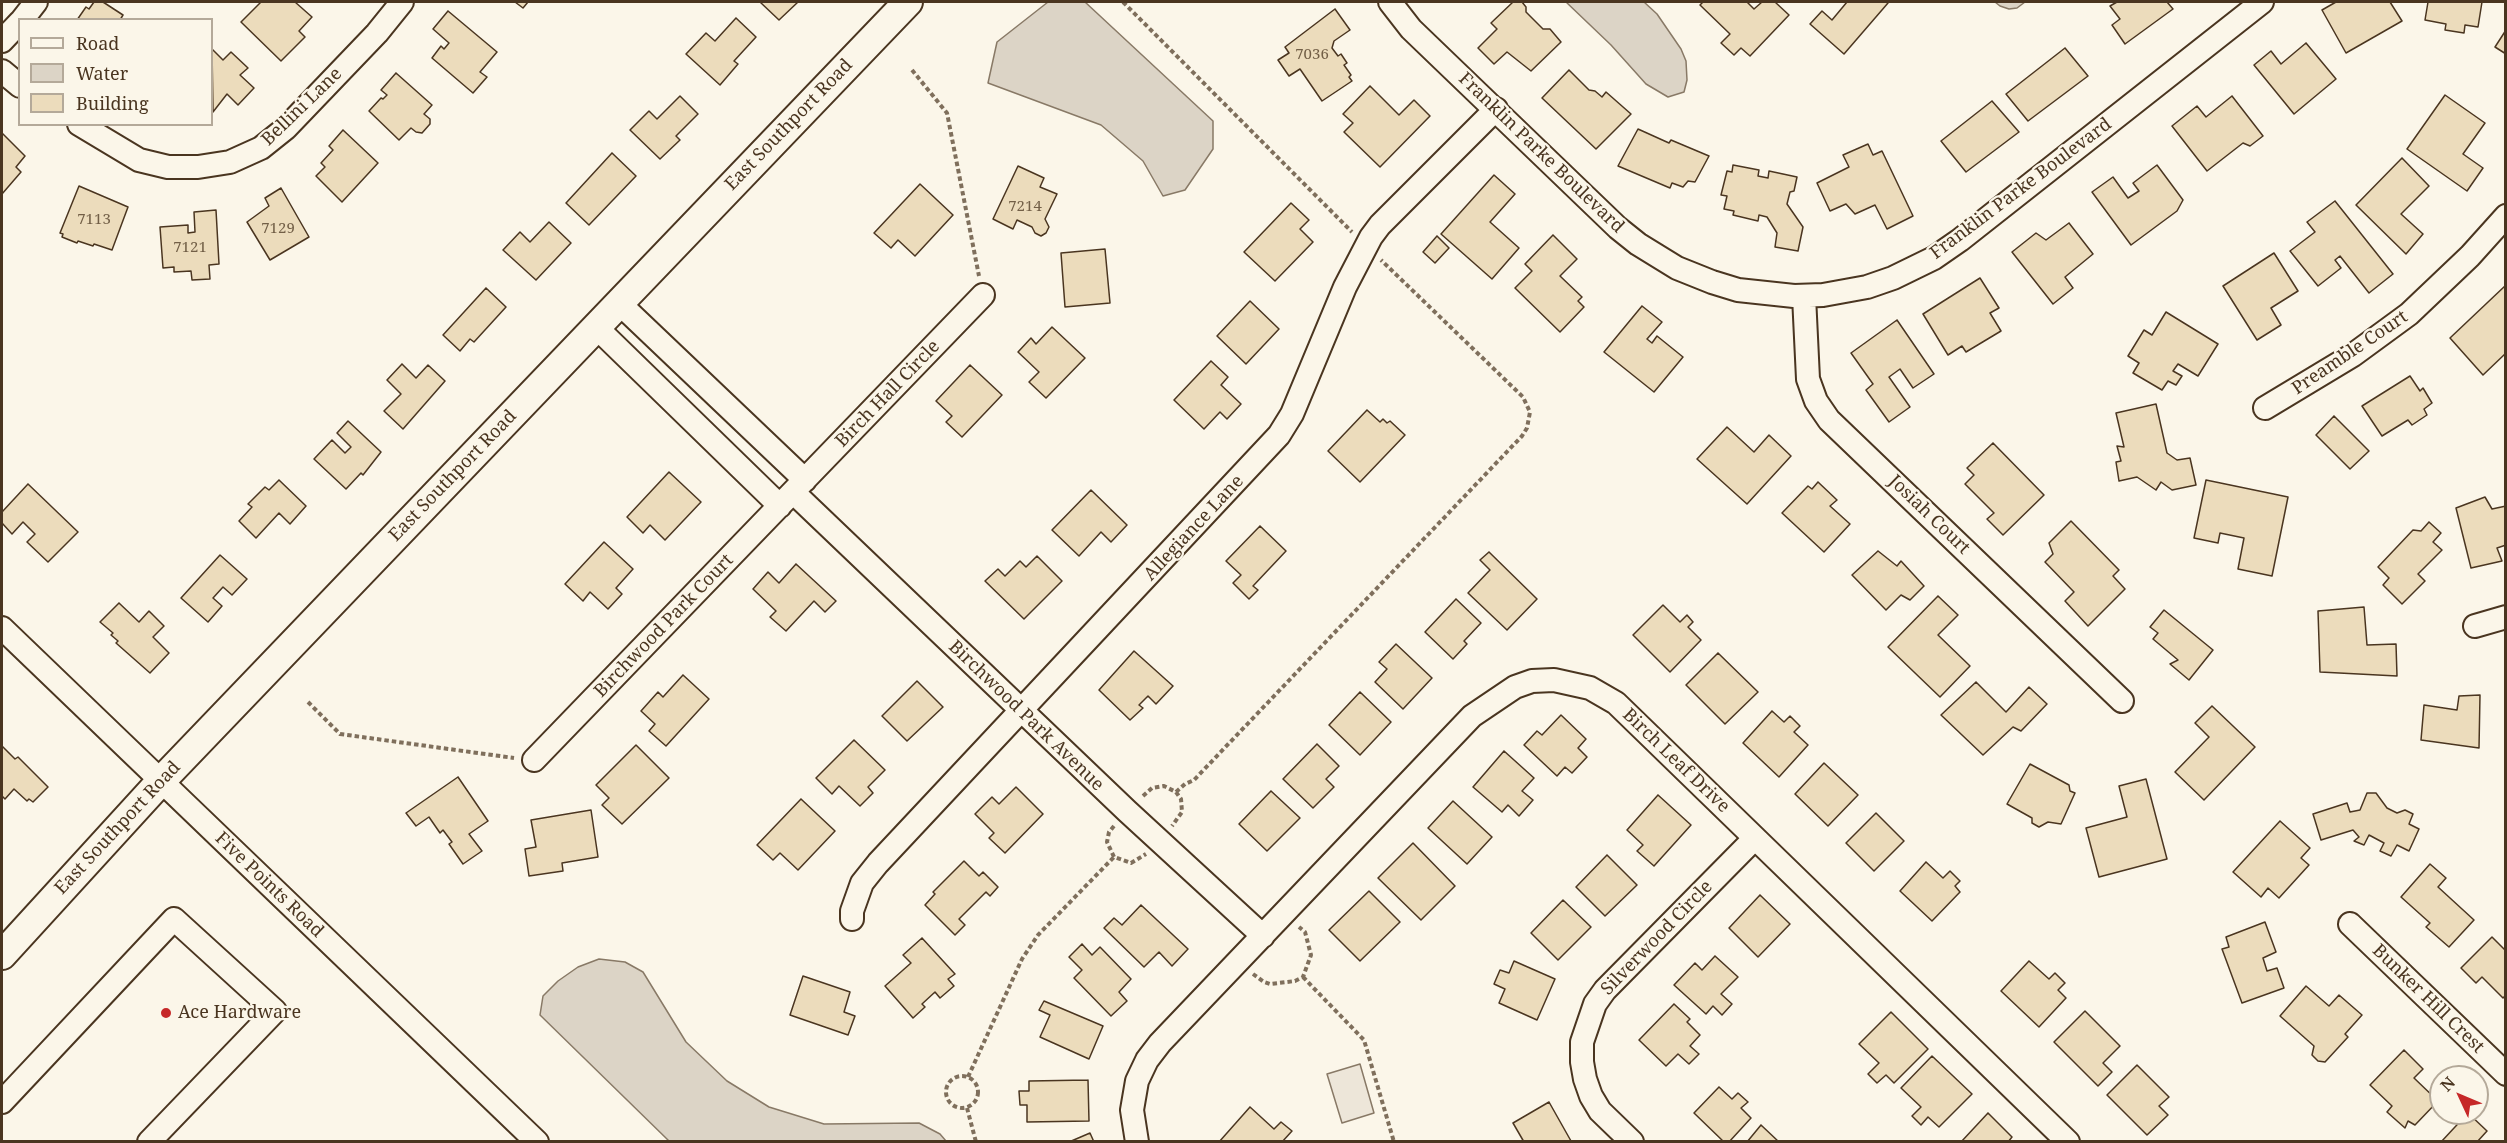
<!DOCTYPE html>
<html>
<head>
<meta charset="utf-8">
<style>
  body { margin:0 }
  #map { position:relative; width:2507px; height:1143px; overflow:hidden; background:#fbf6e9; font-family:"Noto Serif",serif }
  canvas { display:block }
  .frame { position:absolute; inset:0; border:3px solid #4a3520; pointer-events:none }
  .legend { position:absolute; left:18px; top:18px; width:195px; height:108px; box-sizing:border-box; background:#fbf6e9; border:2px solid #b4a999; margin:0; padding:8px 10px; list-style:none; font-size:18px; color:#4a3520 }
  .legend li { display:flex; align-items:center; gap:12px; height:30px }
  .legend b { width:30px; border:2px solid #b4a999 }
  .north { position:absolute; left:2429px; top:1065px; width:60px; height:60px; box-sizing:border-box; background:#fbf6e9; border:2px solid #b4a999; border-radius:50%; rotate:314deg; font-size:16px; font-weight:700; line-height:24px; text-align:center; color:#4a3520 }
  .north::after { content:''; display:block; margin:auto; width:21px; height:27px; background:#c62828; clip-path:polygon(50% 0,100% 100%,50% 72%,0 100%) }
</style>
</head>
<body>
<div id="map">
<canvas width="2507" height="1143"></canvas>
<div class="frame"></div>
<ul class="legend">
<li><b style="height:8px;background:#fbf6e9"></b>Road</li>
<li><b style="height:16px;background:#dcd4c6"></b>Water</li>
<li><b style="height:16px;background:#ecdcbc"></b>Building</li>
</ul>
<div class="north">N</div>
</div>
<script>
const c = document.querySelector('canvas').getContext('2d');
c.lineJoin = 'round';
function fill(path, color) {
  c.fillStyle = color;
  c.fill(path, 'evenodd');
}
function shape(rows) {
  const path = new Path2D();
  for (const r of rows) {
    if (r.length === 3) {
      path.moveTo(r[0] + r[2], r[1]);
      path.arc(r[0], r[1], r[2], 0, 2 * Math.PI);
      continue;
    }
    path.moveTo(r[0], r[1]);
    for (let i = 2; i < r.length; i += 2) path.lineTo(r[i], r[i + 1]);
  }
  return path;
}
function strokePath(path, color, width, dash) {
  c.strokeStyle = color;
  c.lineWidth = width;
  c.lineCap = dash ? 'butt' : 'round';
  c.setLineDash(dash || []);
  c.stroke(path);
}
function drawText(font, color, halo, rows, align = 'center') {
  c.font = font + ' "Noto Serif",serif';
  c.lineWidth = 4.5;
  c.setLineDash([]);
  c.textBaseline = 'middle';
  c.strokeStyle = halo;
  c.fillStyle = color;
  for (const [text, x, y, turn = 0] of rows) {
    c.save();
    c.translate(x, y);
    c.rotate((+turn || 0) * Math.PI / 180);
    c.textAlign = isNaN(turn) ? turn : align;
    if (halo) c.strokeText(text, 0, 0);
    c.fillText(text, 0, 0);
    c.restore();
  }
}
const green = shape([
  [1360,1064,1374,1113,1342,1123,1327,1074,1360,1064]
]);
const water = shape([
  [1048,2,1085,2,1213,121,1213,149,1185,190,1163,196,1143,161,1101,125,988,83,997,42,1048,2],
  [1566,2,1644,2,1657,14,1681,49,1686,61,1687,80,1684,92,1668,97,1646,84,1611,45,1566,2],
  [1995,2,2025,2,2017,8,2009,9,2000,6,1995,2],
  [599,959,625,962,643,972,686,1042,727,1081,769,1107,824,1124,919,1123,940,1134,946,1141,669,1141,540,1015,543,996,558,981,578,967,599,959]
]);
const building = shape([
  [94,2,103,2,123,15,120,20,77,20,86,7,89,9,94,2],
  [261,2,295,2,312,17,299,31,305,37,281,61,241,22,261,2],
  [515,2,528,2,523,8,515,2],
  [760,2,798,2,779,20,760,2],
  [1513,2,1522,2,1526,7,1526,12,1543,29,1550,29,1561,42,1531,71,1507,52,1494,64,1478,48,1497,29,1491,23,1513,2],
  [1703,2,1747,2,1754,9,1762,2,1775,2,1789,15,1750,56,1741,48,1734,55,1721,43,1730,34,1700,5,1703,2],
  [1847,2,1886,2,1888,3,1844,54,1810,24,1822,11,1832,20,1847,2],
  [2117,2,2167,2,2173,9,2125,44,2112,25,2120,19,2110,6,2117,2],
  [2336,2,2390,2,2402,21,2346,53,2322,10,2336,2],
  [2428,2,2482,2,2478,27,2465,25,2464,33,2445,30,2446,24,2425,20,2428,2],
  [1335,9,1350,30,1334,41,1332,48,1338,56,1341,54,1347,63,1344,65,1351,75,1349,77,1352,81,1322,101,1300,69,1289,76,1278,60,1289,53,1285,47,1335,9],
  [448,11,497,52,480,72,487,77,473,93,432,58,441,46,444,49,449,43,433,29,448,11],
  [736,18,756,37,734,61,738,64,720,85,686,54,706,33,715,41,736,18],
  [2506,30,2506,54,2495,47,2506,30],
  [2306,43,2336,79,2294,114,2254,65,2271,51,2281,64,2306,43],
  [2065,48,2088,76,2028,121,2006,94,2065,48],
  [212,49,223,60,231,52,248,68,240,75,254,88,238,105,227,94,213,112,212,49],
  [1569,70,1589,90,1595,91,1602,97,1606,92,1631,114,1596,149,1542,98,1569,70],
  [396,73,432,105,424,114,430,119,430,124,422,133,416,132,411,128,399,140,369,111,381,98,383,99,387,95,381,90,396,73],
  [1370,86,1399,115,1414,100,1430,116,1380,167,1344,132,1353,123,1343,114,1370,86],
  [2445,95,2485,123,2463,154,2483,168,2467,191,2407,149,2445,95],
  [680,96,698,114,676,136,680,140,660,159,630,130,649,111,657,119,680,96],
  [2232,96,2263,136,2250,146,2243,143,2207,171,2172,126,2197,106,2206,117,2232,96],
  [1992,101,2019,132,1966,172,1941,141,1992,101],
  [1638,129,1669,143,1671,140,1709,156,1695,182,1688,181,1683,187,1672,183,1670,188,1618,166,1638,129],
  [343,130,378,163,342,202,316,176,325,167,321,163,333,150,329,146,343,130],
  [2,133,25,156,16,167,21,172,2,194,2,133],
  [1868,144,1873,155,1882,151,1913,216,1887,229,1875,205,1855,214,1846,204,1830,211,1817,183,1849,167,1843,155,1868,144],
  [612,153,636,176,589,225,566,203,612,153],
  [2402,158,2429,186,2401,214,2423,234,2406,254,2356,205,2402,158],
  [1733,165,1759,170,1758,176,1768,178,1769,171,1797,177,1794,191,1790,192,1787,204,1803,227,1798,251,1775,247,1777,233,1767,217,1759,215,1758,221,1733,215,1734,211,1724,209,1727,196,1721,195,1727,171,1732,172,1733,165],
  [2157,165,2183,200,2177,211,2131,245,2092,192,2113,177,2128,198,2139,191,2133,183,2157,165],
  [1018,166,1044,178,1040,187,1057,194,1045,219,1049,227,1046,233,1041,236,1035,233,1032,227,1017,220,1013,229,993,219,1018,166],
  [1494,175,1515,194,1490,222,1519,248,1492,279,1441,234,1494,175],
  [920,184,953,215,915,256,898,240,891,248,874,233,920,184],
  [79,186,128,207,112,250,94,244,93,246,78,241,77,243,62,237,63,234,60,233,79,186],
  [281,188,309,237,270,260,247,222,269,206,265,198,281,188],
  [2335,201,2393,274,2369,293,2340,256,2335,260,2341,268,2318,286,2290,251,2315,232,2307,222,2335,201],
  [1291,203,1309,220,1300,229,1313,242,1275,281,1244,252,1291,203],
  [216,210,219,264,209,265,210,279,192,280,191,271,174,272,174,267,163,268,160,227,188,225,188,233,195,232,194,212,216,210],
  [549,222,571,243,536,280,503,250,520,232,530,242,549,222],
  [2069,223,2093,254,2065,277,2073,288,2053,304,2012,252,2036,233,2046,240,2069,223],
  [1553,235,1577,259,1560,276,1582,297,1578,301,1584,307,1560,332,1515,288,1532,271,1525,264,1553,235],
  [1437,236,1449,248,1435,263,1423,252,1437,236],
  [1105,249,1110,303,1065,307,1061,253,1105,249],
  [2274,253,2298,291,2271,308,2281,325,2257,340,2223,286,2274,253],
  [1980,278,1999,308,1990,313,2001,331,1966,352,1962,346,1948,355,1923,314,1980,278],
  [2506,285,2506,353,2483,375,2450,338,2506,285],
  [486,288,506,307,474,342,470,339,460,351,443,335,486,288],
  [1250,301,1279,329,1246,364,1217,336,1250,301],
  [1642,306,1662,322,1647,339,1652,343,1657,336,1683,357,1654,392,1604,352,1642,306],
  [2166,312,2218,344,2198,376,2178,364,2173,371,2182,376,2176,385,2168,381,2162,390,2133,373,2139,363,2128,356,2144,330,2152,335,2166,312],
  [1897,320,1934,374,1913,388,1900,369,1889,377,1910,407,1889,422,1866,390,1873,384,1851,353,1897,320],
  [1052,327,1085,358,1046,398,1029,382,1039,372,1018,352,1031,338,1036,344,1052,327],
  [1211,361,1228,377,1221,385,1241,404,1227,419,1220,412,1204,429,1174,400,1211,361],
  [402,364,416,378,428,365,445,381,403,429,384,411,401,394,387,380,402,364],
  [970,365,1002,395,962,437,946,422,952,416,936,401,970,365],
  [2410,376,2420,391,2423,388,2432,403,2424,409,2427,415,2412,425,2408,420,2382,436,2362,406,2410,376],
  [2156,404,2167,453,2177,460,2190,458,2196,485,2172,490,2161,482,2156,490,2137,477,2119,481,2116,462,2121,461,2117,446,2124,447,2116,413,2156,404],
  [1367,410,1380,422,1383,419,1387,423,1390,421,1405,435,1360,482,1328,451,1367,410],
  [2334,416,2369,451,2350,469,2316,435,2334,416],
  [348,421,381,452,363,475,361,473,346,489,314,459,332,440,345,453,351,447,337,433,348,421],
  [1727,427,1754,452,1769,435,1791,456,1747,504,1697,459,1727,427],
  [1993,443,2044,495,2003,535,1987,519,1994,513,1965,484,1974,475,1967,468,1993,443],
  [669,472,701,502,665,540,650,525,643,533,627,517,669,472],
  [279,480,306,506,290,524,279,513,256,538,239,521,252,507,248,504,265,487,269,490,279,480],
  [2206,480,2288,497,2272,576,2238,569,2244,538,2220,533,2218,543,2194,538,2206,480],
  [1818,482,1837,500,1830,506,1850,524,1824,552,1782,513,1808,486,1812,489,1818,482],
  [28,484,78,532,48,562,27,542,35,534,23,522,12,534,2,523,2,512,28,484],
  [1091,490,1127,525,1111,542,1101,532,1079,556,1052,530,1091,490],
  [2485,497,2492,509,2506,506,2506,545,2497,548,2502,561,2471,568,2456,508,2485,497],
  [2071,521,2119,570,2113,576,2125,589,2088,626,2065,601,2074,592,2045,562,2053,554,2049,543,2071,521],
  [2429,522,2441,533,2433,542,2442,550,2418,574,2425,581,2402,604,2383,585,2389,578,2378,567,2413,530,2421,531,2429,522],
  [1260,526,1286,551,1253,586,1258,590,1249,599,1233,583,1241,575,1226,561,1260,526],
  [604,542,633,569,616,588,622,594,608,609,590,592,583,601,565,584,604,542],
  [1878,551,1897,566,1901,561,1924,586,1910,600,1901,595,1886,610,1852,575,1878,551],
  [1489,552,1537,599,1507,630,1468,593,1490,570,1480,560,1489,552],
  [220,555,247,579,232,595,223,587,213,598,222,606,208,622,181,598,220,555],
  [1037,556,1062,581,1024,619,985,581,998,569,1005,576,1020,561,1026,567,1037,556],
  [796,564,836,601,825,612,814,601,786,631,770,617,776,611,753,589,768,572,779,583,796,564],
  [1938,596,1958,615,1938,635,1970,666,1940,697,1888,647,1938,596],
  [1456,599,1481,623,1464,641,1467,644,1453,659,1425,632,1456,599],
  [119,603,139,622,149,611,164,626,153,637,169,653,150,673,116,643,118,641,111,635,113,633,100,622,119,603],
  [1663,605,1680,622,1687,615,1693,622,1688,627,1701,640,1670,672,1633,635,1663,605],
  [2364,607,2367,645,2396,644,2397,676,2320,672,2318,611,2364,607],
  [2164,610,2213,650,2189,680,2170,664,2178,660,2153,639,2158,633,2150,627,2164,610],
  [1396,644,1432,678,1403,709,1375,682,1387,669,1379,662,1396,644],
  [1134,651,1173,686,1156,704,1148,696,1139,705,1143,708,1130,720,1099,690,1134,651],
  [1718,653,1758,692,1725,724,1686,685,1718,653],
  [683,675,709,699,666,746,649,731,655,724,641,711,658,692,663,697,683,675],
  [917,681,943,707,907,741,882,716,917,681],
  [1976,682,2006,712,2029,687,2047,704,2021,731,2013,727,1983,755,1941,715,1976,682],
  [1360,692,1391,722,1360,755,1329,725,1360,692],
  [2480,695,2479,748,2421,740,2424,705,2457,710,2459,696,2480,695],
  [2212,706,2255,747,2204,800,2175,772,2209,737,2195,723,2212,706],
  [1772,711,1784,722,1790,716,1800,726,1794,732,1808,745,1779,777,1743,743,1772,711],
  [1561,715,1586,739,1578,748,1587,757,1572,773,1565,767,1557,776,1524,745,1537,731,1542,735,1561,715],
  [854,740,885,770,868,787,873,793,860,806,839,786,832,794,816,778,854,740],
  [1317,744,1339,766,1326,779,1334,787,1313,808,1283,779,1317,744],
  [636,745,669,778,622,824,602,805,609,798,596,785,636,745],
  [2,746,15,759,18,757,48,787,33,802,29,799,27,801,14,789,5,799,2,796,2,746],
  [1504,751,1534,778,1522,791,1533,800,1519,816,1508,805,1502,812,1473,787,1504,751],
  [1824,763,1858,795,1828,826,1795,794,1824,763],
  [2030,764,2069,785,2070,791,2075,793,2061,824,2048,822,2039,827,2032,823,2032,818,2007,804,2030,764],
  [458,777,488,821,469,834,482,851,463,864,449,844,452,842,443,830,440,833,429,817,416,826,406,813,458,777],
  [2146,779,2167,859,2099,877,2086,828,2127,817,2119,786,2146,779],
  [1016,787,1043,814,1005,853,989,838,994,833,975,814,992,797,999,804,1016,787],
  [1271,791,1300,818,1267,851,1239,824,1271,791],
  [2367,793,2376,793,2387,808,2397,813,2405,810,2413,814,2409,824,2419,829,2409,851,2397,845,2391,856,2380,851,2384,843,2369,835,2364,845,2354,841,2359,837,2353,830,2321,840,2313,814,2347,803,2350,812,2360,810,2367,793],
  [1658,795,1691,825,1654,866,1637,851,1643,845,1627,830,1658,795],
  [801,799,835,831,798,870,780,853,773,860,757,845,801,799],
  [1453,801,1492,837,1467,864,1428,828,1453,801],
  [591,810,598,857,562,863,563,871,529,876,525,849,536,847,531,820,591,810],
  [1876,813,1904,841,1874,871,1846,843,1876,813],
  [2280,821,2310,848,2301,858,2309,865,2279,898,2268,888,2261,897,2233,872,2280,821],
  [1413,843,1455,886,1421,920,1378,878,1413,843],
  [1607,855,1637,885,1605,916,1576,887,1607,855],
  [964,861,979,876,983,872,998,887,990,896,986,892,959,919,965,925,955,935,925,905,935,894,933,892,964,861],
  [1926,862,1943,878,1950,871,1960,881,1955,886,1960,892,1932,921,1900,891,1926,862],
  [2430,864,2446,878,2438,887,2474,920,2449,947,2426,927,2430,923,2401,897,2430,864],
  [1369,891,1400,922,1360,961,1329,930,1369,891],
  [1760,895,1790,924,1758,957,1729,928,1760,895],
  [1563,900,1591,927,1558,960,1531,933,1563,900],
  [1141,905,1188,949,1172,966,1159,952,1144,967,1104,928,1114,918,1122,925,1141,905],
  [2265,922,2276,952,2263,958,2267,971,2277,968,2284,988,2242,1003,2222,949,2229,947,2226,937,2265,922],
  [2492,937,2506,951,2506,995,2503,998,2482,977,2476,983,2461,968,2492,937],
  [922,938,955,974,948,979,954,986,940,998,935,992,922,1004,925,1007,913,1018,885,986,911,963,903,955,922,938],
  [1082,944,1092,955,1100,947,1131,979,1119,992,1127,1001,1111,1016,1074,978,1082,970,1069,957,1082,944],
  [1715,956,1738,977,1721,994,1732,1004,1722,1015,1713,1006,1706,1014,1674,985,1695,963,1702,970,1715,956],
  [1514,961,1555,979,1537,1020,1499,1003,1505,989,1494,984,1500,970,1509,973,1514,961],
  [2029,961,2049,979,2055,973,2065,983,2058,990,2066,998,2039,1027,2001,991,2029,961],
  [803,976,850,992,844,1012,855,1016,848,1035,790,1015,803,976],
  [2306,986,2329,1006,2339,995,2362,1015,2345,1034,2348,1037,2325,1062,2318,1061,2312,1055,2314,1046,2280,1016,2306,986],
  [1044,1001,1103,1026,1089,1059,1040,1037,1050,1015,1039,1010,1044,1001],
  [1674,1004,1690,1019,1687,1022,1700,1035,1690,1046,1699,1054,1689,1064,1678,1054,1666,1066,1639,1040,1674,1004],
  [2085,1011,2120,1046,2103,1063,2112,1072,2098,1086,2054,1042,2085,1011],
  [1891,1012,1928,1049,1894,1083,1886,1075,1877,1083,1868,1074,1879,1063,1859,1044,1891,1012],
  [2404,1050,2423,1069,2414,1078,2438,1101,2415,1125,2408,1121,2405,1128,2387,1112,2392,1106,2370,1085,2404,1050],
  [1932,1056,1972,1094,1939,1127,1928,1117,1921,1125,1912,1116,1921,1107,1901,1088,1932,1056],
  [2137,1065,2169,1097,2159,1106,2168,1115,2147,1135,2107,1095,2137,1065],
  [1088,1080,1089,1121,1027,1122,1027,1105,1020,1105,1019,1091,1029,1091,1029,1081,1088,1080],
  [1719,1087,1732,1099,1738,1093,1748,1102,1741,1108,1751,1118,1729,1142,1724,1142,1694,1113,1719,1087],
  [1549,1102,1571,1141,1524,1142,1513,1123,1549,1102],
  [1250,1107,1274,1129,1281,1122,1292,1131,1282,1142,1219,1142,1250,1107],
  [1988,1113,2012,1137,2008,1142,1961,1142,1988,1113],
  [2468,1113,2487,1131,2477,1142,2441,1142,2468,1113],
  [1761,1125,1779,1142,1747,1142,1761,1125],
  [1090,1133,1094,1142,1069,1142,1090,1133]
]);
const path = shape([
  [1123,2,1352,232],
  [912,70,947,113,979,276],
  [308,702,340,734,514,758],
  [1176,792,1185,784,1194,780,1522,436,1527,428,1530,412,1523,397,1381,260],
  [1143,796,1152,788,1164,786,1176,792,1181,799,1182,812,1172,826],
  [1114,826,1109,832,1107,842,1114,857,1131,863,1146,854],
  [1253,974,1264,982,1270,984,1295,981,1303,977,1311,955,1305,932,1299,927],
  [1303,977,1364,1040,1394,1142],
  [962,1092,16],
  [968,1077,1022,959,1038,935,1114,857],
  [967,1108,976,1142]
]);
const minor = shape([
  [1390,2,1411,29,1618,228,1638,244,1677,268,1712,282,1738,290,1794,296,1823,295,1867,287,1893,278,1934,258,1960,240,2262,2],
  [22,20,36,2],
  [2,41,20,22],
  [2,71,20,86],
  [79,124,139,160,168,167,198,167,230,162,261,148,286,128,377,33,402,2],
  [1804,296,1808,379,1816,401,1829,420,2122,701],
  [619,303,805,480],
  [596,327,780,506],
  [2265,408,2353,355,2409,314,2470,256,2506,216],
  [793,492,1127,811,1263,936],
  [2475,626,2506,617],
  [2,628,537,1142],
  [534,760,983,295],
  [852,919,852,911,862,883,878,863,1279,435,1292,414,1345,287,1371,237,1380,225,1496,109],
  [2350,924,2506,1074],
  [2,1102,174,919,275,1011,149,1142],
  [1137,1142,1132,1110,1137,1081,1147,1060,1160,1043,1472,716,1515,687,1532,681,1554,680,1590,688,1616,703,2068,1142],
  [1632,1142,1600,1111,1591,1096,1585,1079,1582,1062,1582,1042,1595,1004,1605,990,1755,838]
]);
const major = shape([
  [2,955,161,781,908,2]
]);
const markers = [
  [166,1013,6,"#c62828"]
];
const numberNames = [
  ["7036",1312,55],
  ["7214",1025,207],
  ["7113",94,220],
  ["7129",278,229],
  ["7121",190,248]
];
const streetNames = [
  ["Bellini Lane",302,107,-44],
  ["East Southport Road",789,125,-46],
  ["Franklin Parke Boulevard",1541,153,44],
  ["Franklin Parke Boulevard",2021,189,-37],
  ["Preamble Court",2350,353,-34],
  ["Birch Hall Circle",888,394,-46],
  ["East Southport Road",453,476,-46],
  ["Josiah Court",1929,515,44],
  ["Allegiance Lane",1194,528,-47],
  ["Birchwood Park Court",664,626,-46],
  ["Birchwood Park Avenue",1026,716,44],
  ["Birch Leaf Drive",1676,761,44],
  ["East Southport Road",118,828,-47],
  ["Five Points Road",269,885,44],
  ["Silverwood Circle",1657,938,-46],
  ["Bunker Hill Crest",2428,999,44]
];
const poiNames = [
  ["Ace Hardware",178,1013]
];
fill(green, '#ede6d9');
strokePath(green, '#887966', 1.5);
fill(water, '#dcd4c6');
strokePath(water, '#887966', 1.5);
fill(building, '#ecdcbc');
strokePath(building, '#4a3520', 1.5);
strokePath(minor, '#4a3520', 26);
strokePath(major, '#4a3520', 32);
strokePath(path, '#7f6f5c', 4, [4.5, 3]);
strokePath(minor, '#fbf6e9', 22);
strokePath(major, '#fbf6e9', 28);
for (const [x, y, r, color] of markers) {
  const dot = new Path2D();
  dot.arc(x, y, r, 0, 2 * Math.PI);
  c.fillStyle = color;
  c.fill(dot);
  strokePath(dot, '#fbf6e9', 2);
}
drawText('15px', '#725f47', null, numberNames);
drawText('18px', '#4a3520', '#fbf6e9', streetNames);
drawText('18px', '#4a3520', '#fbf6e9', poiNames, 'left');
</script>
</body>
</html>
